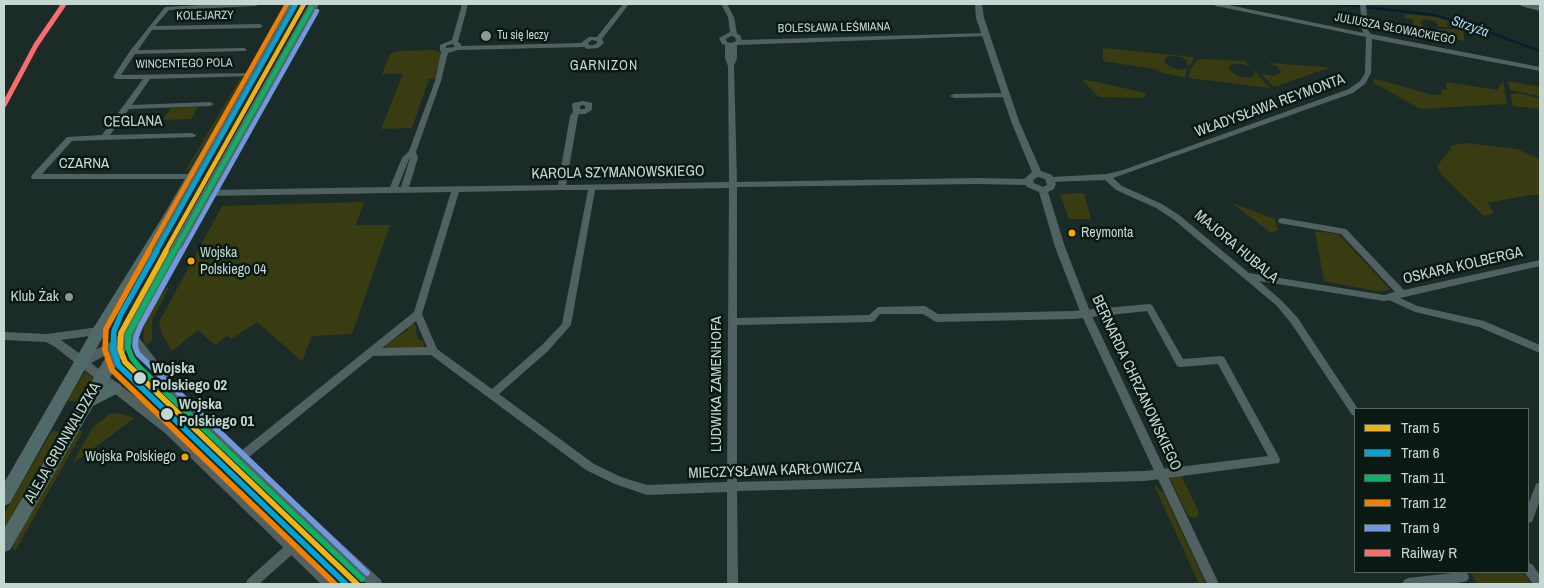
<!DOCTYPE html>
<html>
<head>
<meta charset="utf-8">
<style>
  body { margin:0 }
  #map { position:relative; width:1544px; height:588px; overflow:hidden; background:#1b2c28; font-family:"Archivo Narrow",sans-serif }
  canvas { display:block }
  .frame { position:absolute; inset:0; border:5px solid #c5d7d1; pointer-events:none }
  .legend { position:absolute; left:1354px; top:408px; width:175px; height:165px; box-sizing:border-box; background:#0b1915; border:1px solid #556560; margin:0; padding:6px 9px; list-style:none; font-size:15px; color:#c5d7d1 }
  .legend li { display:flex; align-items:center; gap:10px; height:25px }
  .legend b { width:25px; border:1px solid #556560 }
</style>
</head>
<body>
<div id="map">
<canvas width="1544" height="588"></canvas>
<div class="frame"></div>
<ul class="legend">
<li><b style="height:6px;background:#eeb416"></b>Tram 5</li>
<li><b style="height:6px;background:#00a3d4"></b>Tram 6</li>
<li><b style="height:6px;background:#0db064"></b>Tram 11</li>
<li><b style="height:6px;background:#f27e00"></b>Tram 12</li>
<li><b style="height:6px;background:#7198de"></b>Tram 9</li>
<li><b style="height:6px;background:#fb6d6d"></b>Railway R</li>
</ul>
</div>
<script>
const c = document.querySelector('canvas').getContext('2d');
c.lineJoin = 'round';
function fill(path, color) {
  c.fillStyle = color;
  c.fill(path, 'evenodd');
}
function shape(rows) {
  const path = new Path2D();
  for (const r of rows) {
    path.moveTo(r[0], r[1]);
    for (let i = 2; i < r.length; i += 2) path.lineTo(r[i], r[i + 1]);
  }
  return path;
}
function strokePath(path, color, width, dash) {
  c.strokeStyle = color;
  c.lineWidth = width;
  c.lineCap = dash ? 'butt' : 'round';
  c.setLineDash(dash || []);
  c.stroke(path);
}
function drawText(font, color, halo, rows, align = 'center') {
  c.font = font + ' "Archivo Narrow",sans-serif';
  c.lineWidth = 5;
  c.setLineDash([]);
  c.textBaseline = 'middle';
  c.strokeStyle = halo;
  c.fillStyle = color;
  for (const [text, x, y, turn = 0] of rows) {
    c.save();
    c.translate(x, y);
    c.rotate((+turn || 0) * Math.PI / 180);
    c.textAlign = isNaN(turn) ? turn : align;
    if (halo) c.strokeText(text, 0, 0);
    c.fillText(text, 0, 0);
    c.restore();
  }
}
const green = shape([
  [1404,14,1439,17,1470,26,1455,27,1454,24,1448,22,1446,25,1450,27,1439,27,1435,21,1423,19,1420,23,1427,29,1422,30,1416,27,1414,28,1418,31,1413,34,1413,20,1405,18],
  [1438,29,1464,29,1464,41,1420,33],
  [1103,48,1193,57,1194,59,1188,67,1187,61,1182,57,1170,56,1165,58,1165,63,1172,68,1182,70,1187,68,1185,78,1159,72,1159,70,1103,61],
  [434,50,441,54,435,79,429,79,412,128,381,129,403,74,382,74,390,54,397,51],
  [1198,59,1245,61,1251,67,1243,64,1233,64,1229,66,1229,69,1237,76,1251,78,1254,76,1255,71,1270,88,1189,78,1189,72],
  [1268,63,1324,67,1329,68,1274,87,1261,74,1274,76,1281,72,1277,66],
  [241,77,241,83,207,140,189,169,184,173],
  [1081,79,1097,82,1146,93,1144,98,1099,97],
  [1376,79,1433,95,1442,94,1441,89,1447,90,1446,82,1497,90,1503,81,1507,104,1420,109,1374,83,1373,79],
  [1508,81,1540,87,1540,96,1510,90],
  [1517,93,1540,98,1540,109,1513,106,1510,94],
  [198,107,191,119,163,120,171,108],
  [1465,143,1517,149,1540,159,1540,195,1530,195,1487,203,1494,213,1484,216,1442,175,1437,166,1451,148,1450,146],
  [1084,193,1091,219,1069,219,1060,194],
  [364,202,356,225,390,225,352,334,312,336,302,361,257,322,231,339,227,336,215,345,198,330,172,351,162,334,159,322,222,206],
  [1232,203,1275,219,1278,230,1271,233],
  [1315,231,1338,234,1390,289,1381,292,1324,281],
  [166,288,169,288,152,320,152,339,146,346,143,337,145,320,152,307],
  [413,323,417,328,415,331,419,340,423,341,424,348,385,349,386,344,408,330,406,327],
  [85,372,93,378,80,401,67,401],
  [111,413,122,414,135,418,72,464,93,427],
  [52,431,60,432,4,529,4,514],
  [78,431,83,431,15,551,13,548,14,543],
  [1181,475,1199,512,1197,518,1189,517,1170,479,1171,477],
  [1153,483,1164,494,1205,582,1204,584,1199,584],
  [1470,572,1523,572,1531,584,1478,584]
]);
const stream = shape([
  [1338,4,1434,15,1475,27,1540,51]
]);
const minor = shape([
  [219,4,259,4,256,6,169,10,155,26,260,24,263,26,260,28,152,30,138,50,244,48,246,49,246,51,135,54,121,75,252,73,255,75,254,76,150,79,132,105,210,102,214,104,210,106,129,109,110,135,192,133,196,135,195,137,72,141,42,174,192,174,195,175,196,177,195,179,32,179,31,177,32,175,67,137,102,135,143,79,116,79,113,77,130,51,165,7,219,4],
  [462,4,468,4,458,42,461,44,461,46,581,43,589,37,597,37,623,4,629,4,602,39,604,43,598,48,587,49,584,47,458,50,448,53,441,81,416,152,418,158,409,187,558,185,570,116,573,112,572,105,573,103,583,101,592,103,592,110,585,114,579,114,578,116,566,185,729,182,728,66,725,58,725,45,722,44,719,38,730,32,728,17,721,4,727,4,734,17,737,34,740,35,742,40,987,33,988,34,985,36,737,45,737,58,734,66,737,182,978,178,1028,179,1032,182,1028,185,978,184,737,187,737,318,869,315,878,307,925,306,938,314,1073,311,1149,304,1152,305,1183,359,1221,356,1224,357,1279,457,1280,460,1279,463,1145,481,737,491,738,584,727,584,727,492,647,495,615,484,586,470,431,355,373,356,244,461,240,463,236,461,235,458,236,455,414,312,451,192,208,196,204,193,208,190,390,187,402,158,409,151,435,81,441,52,440,50,440,45,452,40,462,4],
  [731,36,735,37,736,41,731,43,727,42,726,39,731,36],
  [592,40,597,41,597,43,594,45,589,45,588,43,592,40],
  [452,44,454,45,454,47,446,48,446,46,452,44],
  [583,105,585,106,585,109,580,109,580,106,583,105],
  [410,158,401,187,398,187,409,159,410,158],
  [729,188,727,482,647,485,621,477,594,464,499,394,548,351,571,325,595,190,729,188],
  [563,190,588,190,562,324,542,345,492,389,437,349,422,314,459,192,563,190],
  [1147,311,1177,366,1180,367,1218,364,1268,456,1145,471,737,482,737,325,871,322,874,321,880,314,923,314,936,322,1073,319,1147,311],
  [416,321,427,347,382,348,416,321],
  [1213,4,1224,4,1364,33,1362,30,1360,4,1366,4,1368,30,1371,34,1540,67,1540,71,1372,39,1371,73,1365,84,1353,93,1113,178,1122,186,1162,204,1179,215,1249,273,1384,295,1395,292,1341,234,1279,223,1278,221,1279,219,1282,218,1346,229,1404,290,1540,260,1540,266,1400,298,1417,306,1484,321,1540,345,1540,353,1479,327,1415,312,1389,300,1384,301,1259,281,1282,301,1297,317,1358,409,1355,409,1355,416,1352,415,1291,323,1276,305,1173,219,1156,208,1116,190,1105,180,1049,182,1048,180,1049,178,1052,177,1107,174,1123,170,1349,89,1360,81,1365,73,1366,37,1216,6,1213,4],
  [1006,93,1010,95,1009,97,954,98,950,96,954,94,1006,93],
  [1540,482,1540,500,1532,522,1528,523,1528,505,1536,484,1540,482],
  [292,542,296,543,297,547,296,551,259,584,246,584,247,580,288,543,292,542],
  [1528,563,1532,564,1540,575,1540,584,1533,584,1524,572,1528,572,1528,563],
  [1461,572,1467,573,1469,577,1467,581,1463,582,1449,584,1402,584,1404,580,1408,578,1461,572]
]);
const tertiary = shape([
  [975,4,982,4,984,18,1019,121,1041,171,1052,175,1056,184,1054,189,1048,192,1065,247,1091,314,1219,584,1207,584,1081,314,1055,247,1039,192,1027,187,1026,185,1024,179,1032,172,1011,121,976,18,975,4],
  [1038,177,1045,179,1047,185,1043,187,1034,183,1033,180,1038,177],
  [99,327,103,328,104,331,103,334,61,340,83,356,109,343,125,330,133,330,178,388,244,454,381,580,382,584,367,584,236,462,170,394,128,340,117,349,91,363,173,425,335,580,336,584,321,584,165,433,55,347,46,342,4,340,4,332,47,334,99,327]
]);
const primary = shape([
  [287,4,297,4,173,219,104,335,10,503,4,506,4,483,94,327,165,213,287,4],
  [309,4,319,4,178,260,105,386,115,382,120,384,122,388,120,392,93,406,10,550,4,552,4,529,168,252,309,4],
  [1520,4,1540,5,1540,11,1521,6,1520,4]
]);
const rail1 = shape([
  [4,105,36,45,64,4]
]);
const tram1Far1 = shape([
  [165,252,304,4]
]);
const tram1 = shape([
  [166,251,121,333,120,349,125,362,357,584]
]);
const tram2Far1 = shape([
  [156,252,296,4]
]);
const tram2 = shape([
  [157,251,121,314,114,331,113,349,119,366,346,584]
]);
const tram3Far1 = shape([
  [174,252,311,8]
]);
const tram3 = shape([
  [174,251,128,335,128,348,132,358,139,367,362,579]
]);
const tram4Far1 = shape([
  [148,252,287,4]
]);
const tram4 = shape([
  [149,251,106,329,105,350,112,370,335,584]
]);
const tram5Far1 = shape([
  [182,252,317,11]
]);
const tram5 = shape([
  [182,251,141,325,136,337,135,347,138,354,367,573]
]);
const markers = [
  [486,36,6,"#8a9b96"],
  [1072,233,4.5,"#f7a600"],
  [191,261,4.5,"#f7a600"],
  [69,297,5,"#8a9b96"],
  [140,378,7,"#c5d7d1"],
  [167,414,7,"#c5d7d1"],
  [185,457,4.5,"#f7a600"]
];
const farStreetnames = [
  ["KOLEJARZY",205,16,-1],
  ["BOLESŁAWA LEŚMIANA",834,28,-1],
  ["JULIUSZA SŁOWACKIEGO",1395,29,11],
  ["WINCENTEGO POLA",184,64,-1]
];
const farPoinames = [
  ["Tu się leczy",497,36]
];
const farWaternames = [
  ["Strzyża",1470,27,19]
];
const farNeighbourhoodnames = [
  ["GARNIZON",604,66]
];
const busNames = [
  ["Reymonta",1081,233],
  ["Wojska",200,253],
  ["Polskiego 04",200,270],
  ["Wojska Polskiego",176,457,"right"]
];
const streetNames = [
  ["WŁADYSŁAWA REYMONTA",1270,106,-20],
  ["CEGLANA",133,122,-1],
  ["CZARNA",84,164],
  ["KAROLA SZYMANOWSKIEGO",618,173,-1],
  ["MAJORA HUBALA",1236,247,40],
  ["OSKARA KOLBERGA",1463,266,-13],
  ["BERNARDA CHRZANOWSKIEGO",1136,383,65],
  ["LUDWIKA ZAMENHOFA",717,384,-90],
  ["ALEJA GRUNWALDZKA",63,443,-60],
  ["MIECZYSŁAWA KARŁOWICZA",775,471,-2]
];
const poiNames = [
  ["Klub Żak",59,297]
];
const stopNames = [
  ["Wojska",152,369],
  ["Polskiego 02",152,386],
  ["Wojska",179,405],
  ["Polskiego 01",179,422]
];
fill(green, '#383c10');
strokePath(stream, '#041f2d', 2.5);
fill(minor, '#516162');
fill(tertiary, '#516162');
fill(primary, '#52696a');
strokePath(rail1, '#fb6d6d', 5);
strokePath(tram1Far1, '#eeb416', 4.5);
strokePath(tram1, '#eeb416', 5.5);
strokePath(tram2Far1, '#00a3d4', 4.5);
strokePath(tram2, '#00a3d4', 5.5);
strokePath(tram3Far1, '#0db064', 4.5);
strokePath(tram3, '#0db064', 5.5);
strokePath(tram4Far1, '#f27e00', 4.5);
strokePath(tram4, '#f27e00', 5.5);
strokePath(tram5Far1, '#7198de', 4.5);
strokePath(tram5, '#7198de', 5.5);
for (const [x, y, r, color] of markers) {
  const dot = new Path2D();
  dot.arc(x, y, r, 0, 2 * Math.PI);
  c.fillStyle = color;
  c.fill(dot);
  strokePath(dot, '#0b1915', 2);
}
drawText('12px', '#c5d7d1', '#0b1915', farStreetnames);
drawText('12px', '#c5d7d1', '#0b1915', farPoinames, 'left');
drawText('italic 14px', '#add7f3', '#0b1915', farWaternames);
c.letterSpacing = '1px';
drawText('14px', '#c5d7d1', '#0b1915', farNeighbourhoodnames);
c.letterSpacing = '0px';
drawText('14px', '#c5d7d1', '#0b1915', busNames, 'left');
drawText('15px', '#c5d7d1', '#0b1915', streetNames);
drawText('15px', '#c5d7d1', '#0b1915', poiNames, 'right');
drawText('bold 15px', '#c5d7d1', '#0b1915', stopNames, 'left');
</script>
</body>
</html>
